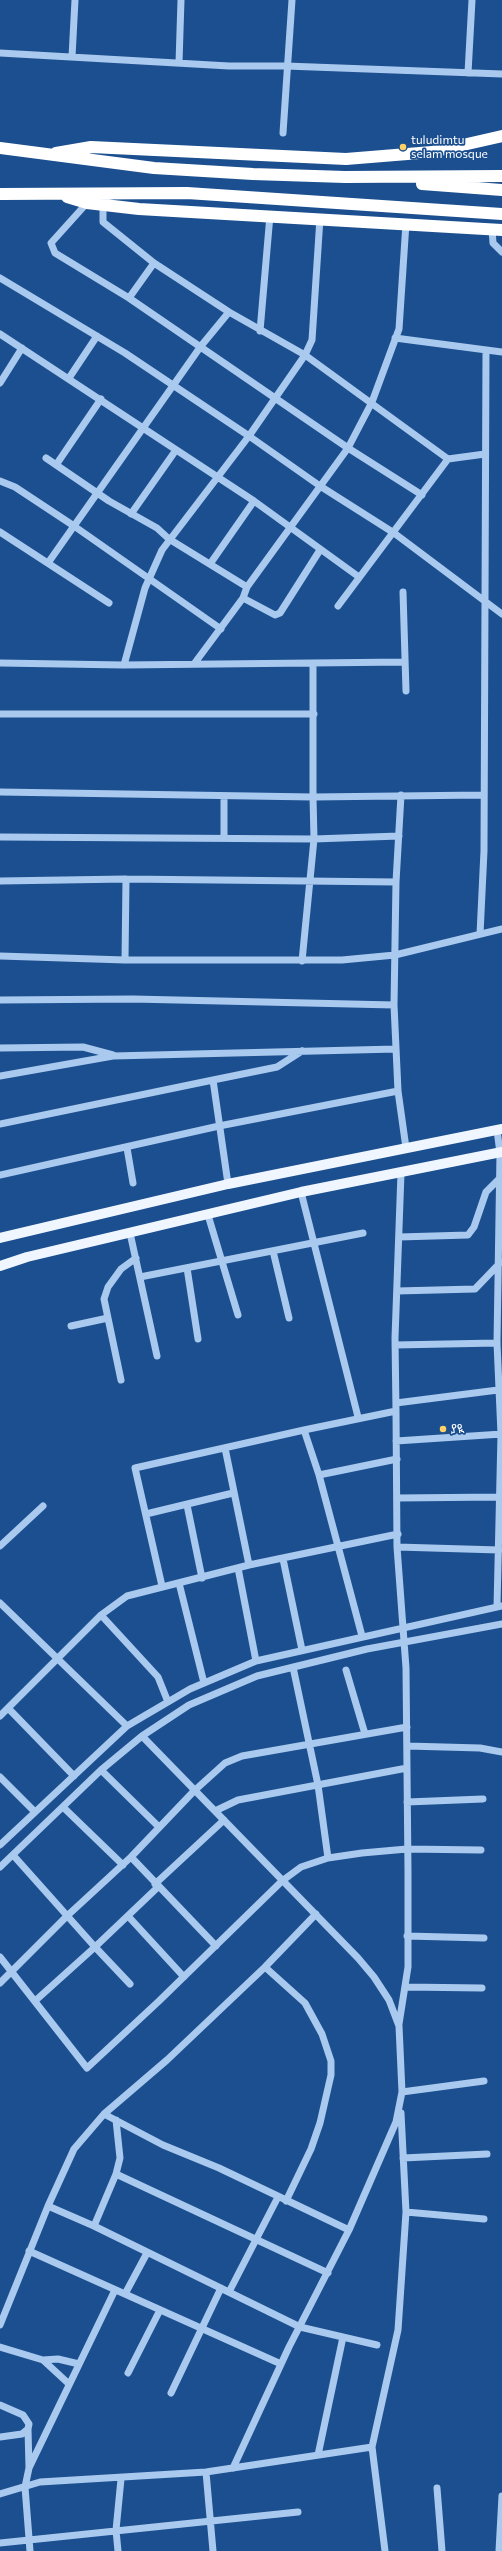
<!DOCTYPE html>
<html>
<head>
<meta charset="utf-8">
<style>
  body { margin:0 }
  canvas { display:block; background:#1b4f8f }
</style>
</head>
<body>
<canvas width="502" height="2551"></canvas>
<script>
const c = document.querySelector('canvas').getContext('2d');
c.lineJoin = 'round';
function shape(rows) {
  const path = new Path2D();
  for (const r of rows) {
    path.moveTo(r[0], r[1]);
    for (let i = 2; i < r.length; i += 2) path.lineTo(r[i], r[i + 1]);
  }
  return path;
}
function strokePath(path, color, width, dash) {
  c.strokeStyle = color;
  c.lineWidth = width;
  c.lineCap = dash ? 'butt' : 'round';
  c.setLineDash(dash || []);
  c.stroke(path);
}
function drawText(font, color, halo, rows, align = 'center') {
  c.font = font + ' Commissioner,"Noto Sans Ethiopic",sans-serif';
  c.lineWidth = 3.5;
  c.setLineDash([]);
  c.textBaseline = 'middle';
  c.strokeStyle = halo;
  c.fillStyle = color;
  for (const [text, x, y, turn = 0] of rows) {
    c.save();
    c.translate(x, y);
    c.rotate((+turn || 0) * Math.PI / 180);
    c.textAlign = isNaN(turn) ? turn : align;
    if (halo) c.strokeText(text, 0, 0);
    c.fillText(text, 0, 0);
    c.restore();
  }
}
const minor = shape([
  [0,53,229,66,286,66,502,74],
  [72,57,75,0],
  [179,63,181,0],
  [468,73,472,0],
  [283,133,292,0],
  [87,203,51,243,55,253,129,298,348,448,422,495],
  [103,205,103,222,154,263,229,312,305,355,448,459,485,454],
  [492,229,493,243,502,252],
  [0,278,125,353,249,436,320,486,394,533,502,614],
  [129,298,154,263],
  [260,331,270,215],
  [0,334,254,501,359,577],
  [395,338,502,352],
  [69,378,97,336],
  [0,383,22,348],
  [46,458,109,501,157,528,169,539,247,587],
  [56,465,101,399],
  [0,481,15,487,74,526,201,346,229,312],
  [131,514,176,450],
  [0,532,109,603],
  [48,563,74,526,221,629],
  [210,564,254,501],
  [403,592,406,691],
  [243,598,275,615,280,613,320,550],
  [338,606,448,459],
  [0,663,124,665,405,662],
  [194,664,243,598,247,587,348,448,372,402,399,329,406,223],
  [124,665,145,588,162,550,249,436,305,355,312,340,320,218],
  [0,714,314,714],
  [0,792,313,797,313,664],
  [401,795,396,882,394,1005,398,1091,406,1148],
  [224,798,224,837],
  [0,837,314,839,399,836],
  [0,881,126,879,396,882],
  [480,934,484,851,486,350],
  [0,956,125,960,342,960,395,955,502,929],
  [125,960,126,879],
  [302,961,314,839,313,797,482,795],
  [0,1000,133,999,394,1005],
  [0,1048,83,1047,113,1055],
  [0,1076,113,1056,396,1049],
  [213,1080,277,1067,302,1051],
  [0,1124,213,1080,228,1184],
  [497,1130,500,1153,497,1343,501,1434,497,1607],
  [127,1148,133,1183],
  [0,1175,219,1126,398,1091],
  [301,1192,358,1417],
  [208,1215,238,1315],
  [130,1233,157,1356],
  [399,1237,468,1235,474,1227,486,1192,500,1178],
  [273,1251,289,1318],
  [187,1268,198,1339],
  [140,1277,363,1233],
  [397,1291,475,1289,501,1262],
  [71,1326,108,1318],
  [395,1345,497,1343],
  [121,1380,104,1299,108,1287,121,1269,136,1258],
  [396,1403,498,1390],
  [304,1430,396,1411],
  [396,1441,502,1434],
  [225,1448,249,1565],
  [319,1475,397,1459],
  [398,1498,500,1497],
  [187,1505,202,1578],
  [146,1514,233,1493],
  [0,1546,43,1506],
  [397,1547,499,1550],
  [283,1559,302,1650],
  [238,1568,256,1661],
  [179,1583,204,1683],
  [162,1586,135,1468,304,1430,319,1475,362,1636],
  [0,1603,127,1726],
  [101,1615,158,1677,168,1702],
  [293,1667,318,1785,328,1858],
  [346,1670,365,1734],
  [9,1709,74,1776],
  [0,1716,101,1615,127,1596,249,1565,398,1534],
  [142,1736,358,1958,374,1977,389,2000,399,2026,402,2092,396,2122,349,2230,289,2347,233,2468],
  [407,1746,480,1748,502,1752],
  [101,1770,159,1827],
  [0,1777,35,1812],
  [407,1802,483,1799],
  [63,1807,123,1865],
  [215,1811,238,1800,407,1768],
  [0,1845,127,1726,190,1689,256,1661,502,1606],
  [13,1855,95,1947,35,2001],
  [131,1857,216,1946],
  [0,1867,101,1770,142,1736,189,1705,257,1676,367,1649,502,1624],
  [155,1884,224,1820],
  [128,1916,184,1977],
  [407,1936,484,1938],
  [0,1957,87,2068,159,2001,282,1881,301,1867,328,1858,362,1853,407,1849,481,1850],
  [265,1967,305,2003,322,2034,331,2061,331,2075,320,2123,311,2149,286,2201],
  [0,1983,67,1916,131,1857,194,1791,225,1763,242,1756,407,1727],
  [130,1984,95,1947,158,1887],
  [405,1987,482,1988],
  [399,2024,408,1967,408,1871,406,1668,397,1547,396,1411,395,1338,401,1173],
  [402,2092,484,2081],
  [104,2114,163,2145,219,2168,349,2230],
  [403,2158,487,2154],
  [116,2174,328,2273],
  [48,2206,94,2226,300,2327,377,2345],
  [406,2212,484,2219],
  [94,2226,116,2174,120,2158,116,2120],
  [29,2251,281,2364],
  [229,2292,278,2197],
  [125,2294,147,2253],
  [0,2325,48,2206,74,2149,104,2114,167,2060,265,1967,316,1914],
  [0,2347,43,2360,69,2384],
  [43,2360,58,2359,79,2364],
  [128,2373,160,2310],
  [171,2393,221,2288],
  [0,2405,23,2415,29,2424,28,2429,22,2434,0,2437],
  [28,2429,29,2468],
  [318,2455,343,2337],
  [206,2472,213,2551],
  [437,2488,442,2551],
  [0,2494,40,2482,206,2472,372,2447],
  [0,2543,298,2512],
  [30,2551,25,2487,29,2468,115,2290],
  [118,2551,116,2530,121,2479],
  [385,2551,372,2447,398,2330,406,2212,401,2113],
  [499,2551,502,2496]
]);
const major = shape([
  [0,1238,228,1184,502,1129],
  [0,1266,27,1257,301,1192,502,1152]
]);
const highway = shape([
  [0,148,154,168,253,174,345,177,502,176],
  [56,153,91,147,346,159,432,152,502,136],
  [422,184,502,190],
  [0,194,187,193,502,214],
  [67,197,87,203,139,209,502,230]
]);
const markers = [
  [403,147,4,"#ffd166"],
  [443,1429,4,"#ffd166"]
];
const poiNames = [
  ["tuludimtu",411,140],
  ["selam mosque",411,154],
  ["ያዪ",451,1429]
];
strokePath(minor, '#a9c9ee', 7);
strokePath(major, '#f0f6ff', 10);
strokePath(highway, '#fff', 12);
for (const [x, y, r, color] of markers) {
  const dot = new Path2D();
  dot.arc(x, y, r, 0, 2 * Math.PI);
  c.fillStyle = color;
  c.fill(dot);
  strokePath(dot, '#1b4f8f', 1.5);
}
drawText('12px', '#fff', '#1b4f8f', poiNames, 'left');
</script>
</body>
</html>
